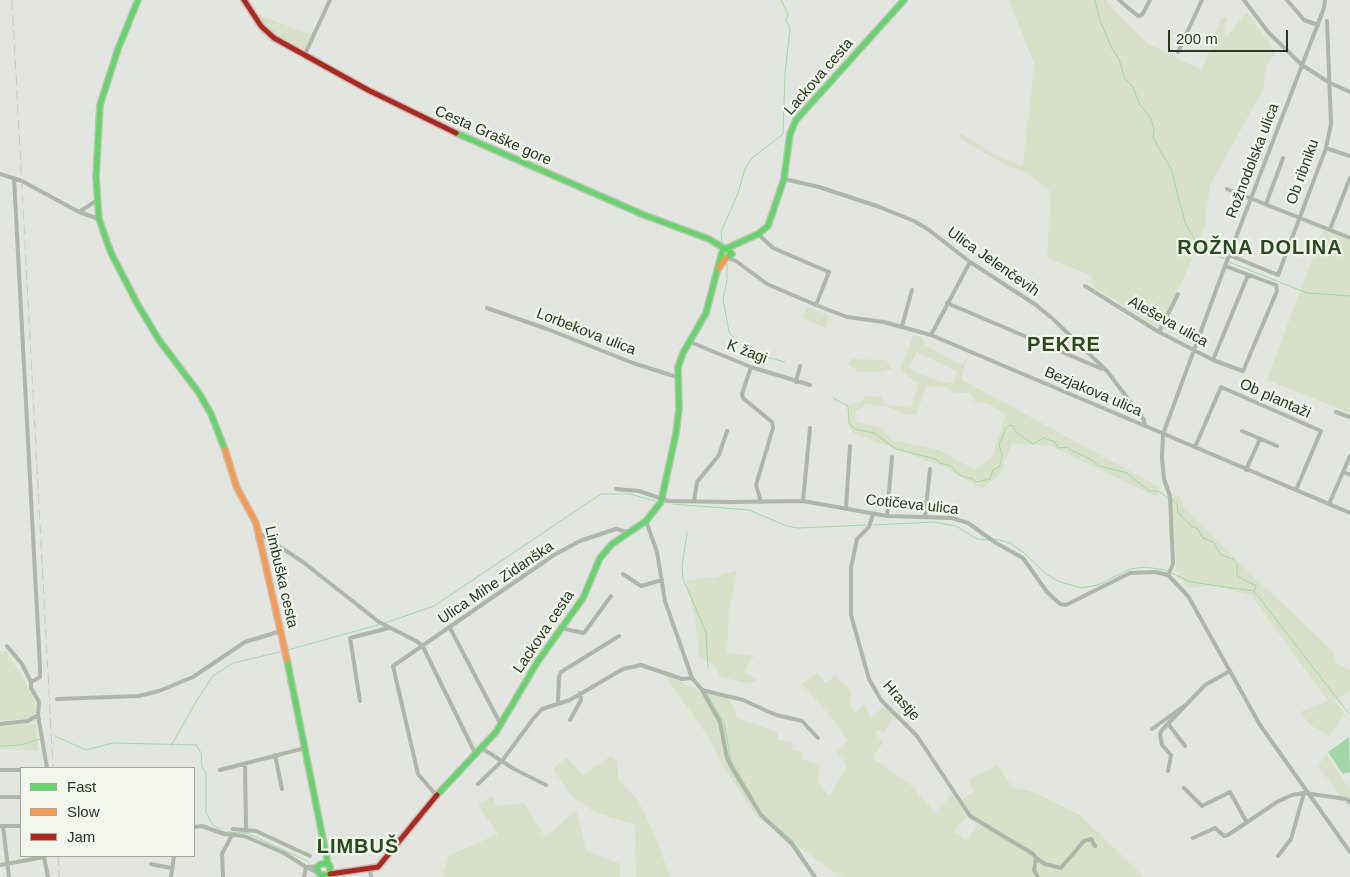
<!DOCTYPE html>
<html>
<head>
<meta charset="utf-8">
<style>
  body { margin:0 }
  #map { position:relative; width:1350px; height:877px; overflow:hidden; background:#e3e6e0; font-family:Helvetica,sans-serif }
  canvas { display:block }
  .legend { position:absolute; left:20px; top:767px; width:175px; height:90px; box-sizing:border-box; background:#f2f6ed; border:1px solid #a0aa9b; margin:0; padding:6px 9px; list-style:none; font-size:15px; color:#26391f }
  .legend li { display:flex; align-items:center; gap:10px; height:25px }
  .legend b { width:25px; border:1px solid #a0aa9b }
  .scale { position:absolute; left:1168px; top:30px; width:120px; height:22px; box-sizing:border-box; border:2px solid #26391f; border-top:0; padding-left:6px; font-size:15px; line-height:18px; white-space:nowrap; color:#26391f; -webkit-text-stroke:4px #f2f6ed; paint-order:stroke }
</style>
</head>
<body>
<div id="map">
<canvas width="1350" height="877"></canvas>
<ul class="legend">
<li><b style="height:6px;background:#63d668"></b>Fast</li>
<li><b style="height:6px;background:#ff974d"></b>Slow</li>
<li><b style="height:6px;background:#b3261e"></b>Jam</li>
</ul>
<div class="scale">200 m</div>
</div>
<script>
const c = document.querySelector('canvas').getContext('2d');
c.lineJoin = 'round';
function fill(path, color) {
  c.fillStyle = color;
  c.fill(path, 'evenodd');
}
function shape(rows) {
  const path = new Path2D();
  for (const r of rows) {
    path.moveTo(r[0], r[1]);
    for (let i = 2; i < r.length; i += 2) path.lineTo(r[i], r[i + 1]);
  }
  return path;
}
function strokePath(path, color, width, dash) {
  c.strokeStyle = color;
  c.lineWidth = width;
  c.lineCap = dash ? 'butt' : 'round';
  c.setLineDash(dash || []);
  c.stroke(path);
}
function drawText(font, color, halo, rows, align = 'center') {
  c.font = font + ' Helvetica,sans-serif';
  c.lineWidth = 4.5;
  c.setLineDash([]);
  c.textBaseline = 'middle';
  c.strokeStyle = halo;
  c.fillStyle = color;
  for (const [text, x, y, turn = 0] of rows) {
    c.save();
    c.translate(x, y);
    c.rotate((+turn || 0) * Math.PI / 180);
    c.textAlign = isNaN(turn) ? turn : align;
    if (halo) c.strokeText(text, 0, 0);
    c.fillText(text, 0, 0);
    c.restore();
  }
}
const green = shape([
  [246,0,250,0,258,14,301,31,311,34,317,24,306,47,298,50,272,33,257,17],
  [1009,0,1106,0,1119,16,1149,44,1202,70,1221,17,1228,18,1224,29,1226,38,1247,12,1276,53,1266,66,1264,88,1210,185,1205,225,1189,267,1159,328,1091,285,1092,276,1047,258,1051,192,1026,172,1006,165,959,138,960,133,999,157,1023,166,1034,64],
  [1324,227,1350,241,1350,413,1267,380],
  [807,307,830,316,826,328,803,318],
  [913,336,922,337,925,345,961,365,968,357,961,379,1159,487,1159,498,1051,446,1012,443,1001,473,982,489,944,467,853,433,848,425,849,404,859,403,866,396,881,397,886,404,911,408,918,384,900,370],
  [917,352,956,371,955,383,942,382,917,373,909,367],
  [926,385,948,388,954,393,970,393,975,402,989,404,1006,415,991,459,975,470,939,450,892,440,882,428,855,422,856,411,867,404,885,406,907,415,917,414],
  [852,359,886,360,892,369,882,372,858,372,848,364],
  [1178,494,1183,506,1257,580,1334,652,1336,662,1350,670,1350,691,1335,700,1345,714,1329,736,1309,724,1300,712,1328,701,1251,595,1212,586,1188,588,1176,572,1172,497],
  [737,570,729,611,727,653,754,656,744,671,757,680,751,684,721,677,713,665,699,657,695,619,686,581,715,577],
  [6,651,28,686,36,705,36,711,33,716,26,719,0,721,0,652],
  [817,673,825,683,835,675,851,691,850,705,855,712,864,704,871,718,885,705,895,716,883,733,879,729,875,734,883,742,873,758,911,785,935,812,952,794,968,815,954,831,966,841,981,822,971,815,960,800,974,791,968,780,998,765,1012,787,1034,792,1080,815,1144,877,842,877,837,874,758,818,723,766,711,741,664,674,702,692,730,699,737,718,778,732,777,740,793,742,791,749,803,752,802,759,820,765,818,781,829,796,847,766,836,752,848,741,838,725,802,684],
  [36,724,38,751,0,749,0,726],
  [1326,754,1350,789,1350,808,1318,766],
  [611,756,617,760,618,779,638,800,657,840,670,877,636,877,635,825,594,812,570,794,553,769,567,757,583,775],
  [492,796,496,806,524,803,545,837,576,811,587,851,620,864,620,877,445,877,443,874,448,856,498,834,478,805]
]);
const water = shape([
  [1349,737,1350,772,1343,774,1328,752]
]);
const stream = shape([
  [1095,0,1100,20,1112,49,1119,59,1125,79,1133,87,1139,103,1151,119,1154,129,1153,138,1171,169,1185,222,1192,235,1198,247,1204,251,1225,259],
  [722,243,721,232,738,193,745,169,752,158,783,134,785,74,790,28,786,20,788,14,781,0],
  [1229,262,1307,293,1350,296],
  [727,264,727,280,723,299,729,332,736,341,749,351,755,351,759,355,785,362],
  [833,398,848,406,849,423,855,429,874,433,896,449,936,459,940,463,951,466,959,475,973,479,977,482,990,479,993,470,1000,466,1002,456,999,445,1006,428,1010,425,1013,426,1016,432,1033,444,1044,438,1055,442,1058,448,1068,447,1069,449,1092,460,1099,466,1127,473,1149,491,1158,491,1168,498],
  [1172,499,1177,504,1178,513,1191,526,1198,529,1203,538,1213,542,1221,555,1233,559,1237,564,1237,576,1256,586,1254,591],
  [672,504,749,510,787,526,798,528,867,525],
  [874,525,934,522,956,526,977,539,988,540],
  [687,533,682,567,683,579,706,632,708,668],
  [995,539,1010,543,1023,552,1046,574,1060,582,1082,588,1098,585,1130,569,1145,567,1165,570,1191,582,1254,591,1350,715],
  [385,623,434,606,601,494,630,494,655,501],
  [288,650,381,624],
  [707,694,724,723,731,761,753,798],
  [55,736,86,750,113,743,196,745,201,753,202,767,206,773,206,813,213,825,224,832,247,833,309,862],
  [0,746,20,745,40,739],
  [171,746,197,700,213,676,233,663,284,651],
  [776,826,792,840,803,856],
  [342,876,345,877]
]);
const street = shape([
  [1119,0,1138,16,1142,15,1150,0],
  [1244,0,1268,32,1302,65,1330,83,1350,92],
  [1287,0,1304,20,1318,25],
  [1178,52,1202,0],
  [304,56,330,0],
  [1326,148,1350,156],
  [0,174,22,181,79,212],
  [14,178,40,667,40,677,31,682,31,688,39,702,38,715,47,768],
  [784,179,819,187,877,206,914,221,929,230,970,262,1036,305,1053,319,1107,371,1144,420,1145,426],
  [1227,189,1350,238],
  [96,201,79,212,99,219],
  [1266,204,1283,158],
  [1330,229,1350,178],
  [758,234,773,248,829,272,816,305],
  [1229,255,1278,275,1326,148,1331,124,1327,21],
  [728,258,736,261,767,284,816,305,847,317,884,322,931,335,1350,513],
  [1085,286,1159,332,1213,360,1243,371,1277,291,1276,285,1225,266],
  [947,303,1102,369],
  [487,308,547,329,633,363,677,377],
  [902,326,912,290],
  [1159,332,1178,294],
  [931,335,970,262],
  [690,342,751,367,810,385],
  [1213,360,1248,275],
  [751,367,742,394,743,398,772,422,773,428,756,485,761,502],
  [796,382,800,366],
  [1336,412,1350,417],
  [1242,431,1277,446],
  [1195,447,1221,387,1321,431,1296,490],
  [1246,470,1260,439],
  [1343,472,1350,475],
  [616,489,639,491,668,501,731,502,803,501,887,516,952,518,968,523,996,543,1023,558,1047,592,1060,604,1066,605,1130,573,1155,572,1168,575,1188,596,1260,725,1350,852],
  [694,501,697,482,719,455,727,431],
  [803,501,810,428],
  [1329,504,1350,456],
  [846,508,850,446],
  [873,514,869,527,857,539,851,568,851,615,869,679,881,700,917,736,970,816,1033,854,1036,858,1034,870,1038,877],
  [887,516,892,457],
  [925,517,930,469],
  [646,521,657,552,665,601,692,678,702,690,720,722,727,758,732,768,761,815,792,844,815,877],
  [259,533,303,562,379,622,418,642,423,647,476,755],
  [623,574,641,586,662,580],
  [1168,575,1173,564,1170,496,1164,479,1162,458,1163,434,1225,266,1324,8,1325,0],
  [450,628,501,725],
  [560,628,584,633,611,596],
  [7,646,22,664,31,682],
  [702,690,743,700,776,715,802,721,818,738],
  [57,699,139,696,159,691,193,677,245,642,281,631],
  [360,701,350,638,389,628],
  [558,704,559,677,561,672,619,636],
  [570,720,581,700,580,693],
  [0,724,28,721,38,715],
  [1169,725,1185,746],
  [1152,729,1184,706],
  [483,749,514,769,546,785],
  [275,755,282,789],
  [245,764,246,829],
  [0,770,21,770],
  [220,770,305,748],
  [1168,771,1171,755,1162,745,1160,734,1162,730,1205,685,1230,671],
  [478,784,502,761,533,719,542,709,570,700,623,669,641,665,682,679,692,678],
  [1184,788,1202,806,1230,792,1246,821],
  [436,795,418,774,393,666,554,555,580,541,616,529,628,532],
  [0,797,21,797],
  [1,826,21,826],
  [3,826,9,877],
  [194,827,202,826,224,834,244,836,284,853,306,867,318,866],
  [233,829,256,831,310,856],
  [1193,838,1215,828,1224,836,1228,835,1277,802,1292,795,1304,793],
  [1278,856,1291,839,1304,793,1346,799,1350,802],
  [44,857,48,877],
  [1036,858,1045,864,1061,868,1084,841,1091,839,1095,846],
  [151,864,171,868],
  [0,865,44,857],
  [370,869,371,877],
  [171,877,174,856],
  [223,877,222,854,232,835],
  [304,877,306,867,318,873]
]);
const fast = shape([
  [138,0,118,49,100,105,96,177,99,219,111,253,138,305,159,340,199,393,211,414,225,450],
  [456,133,644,215,709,239,725,249],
  [723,250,758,234,768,226,784,179,790,134,796,120,904,0],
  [725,258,732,254,727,248],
  [287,660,328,864],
  [437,795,496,732,538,661,583,598,600,558,612,544,646,521,661,502,676,433,679,409,678,367,683,353,706,313,722,252],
  [327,877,330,872,330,866,325,863,319,865,317,869,320,875,328,875]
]);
const slow = shape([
  [719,268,726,258],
  [225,450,237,488,256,523,287,660]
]);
const jam = shape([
  [244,0,261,26,274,38,368,90,456,133],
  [330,874,378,867,437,795]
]);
const rail = shape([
  [12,0,53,768],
  [58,856,59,877]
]);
const streetNames = [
  ["Lackova cesta",819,77,-49],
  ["Cesta Graške gore",493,136,24],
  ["Rožnodolska ulica",1253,161,-69],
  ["Ob ribniku",1303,172,-70],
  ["Ulica Jelenčevih",993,262,35],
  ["Aleševa ulica",1168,322,29],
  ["Lorbekova ulica",586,332,21],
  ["K žagi",747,352,21],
  ["Bezjakova ulica",1093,392,23],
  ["Ob plantaži",1275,399,24],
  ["Cotičeva ulica",912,505,6],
  ["Limbuška cesta",281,577,77],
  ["Ulica Mihe Zidanška",496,583,-34],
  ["Lackova cesta",544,632,-56],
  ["Hrastje",901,701,49]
];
const districtNames = [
  ["ROŽNA DOLINA",1260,248],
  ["PEKRE",1064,345],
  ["LIMBUŠ",358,847]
];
fill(green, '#d9e0c8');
fill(water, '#a0d7a7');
strokePath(stream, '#a0d7a7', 1);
strokePath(fast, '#bdc3b9', 8);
strokePath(slow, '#bdc3b9', 8);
strokePath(jam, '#bdc3b9', 8);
strokePath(street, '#aeb5aa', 4);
strokePath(fast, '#63d668', 5);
strokePath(slow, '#ff974d', 5);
strokePath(jam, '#b3261e', 5);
strokePath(rail, '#c7c9c6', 1, [10, 5]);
drawText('15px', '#26391f', '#f2f6ed', streetNames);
c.letterSpacing = '1px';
drawText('bold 20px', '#274b1b', '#f2f6ed', districtNames);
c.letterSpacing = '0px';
</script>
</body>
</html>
